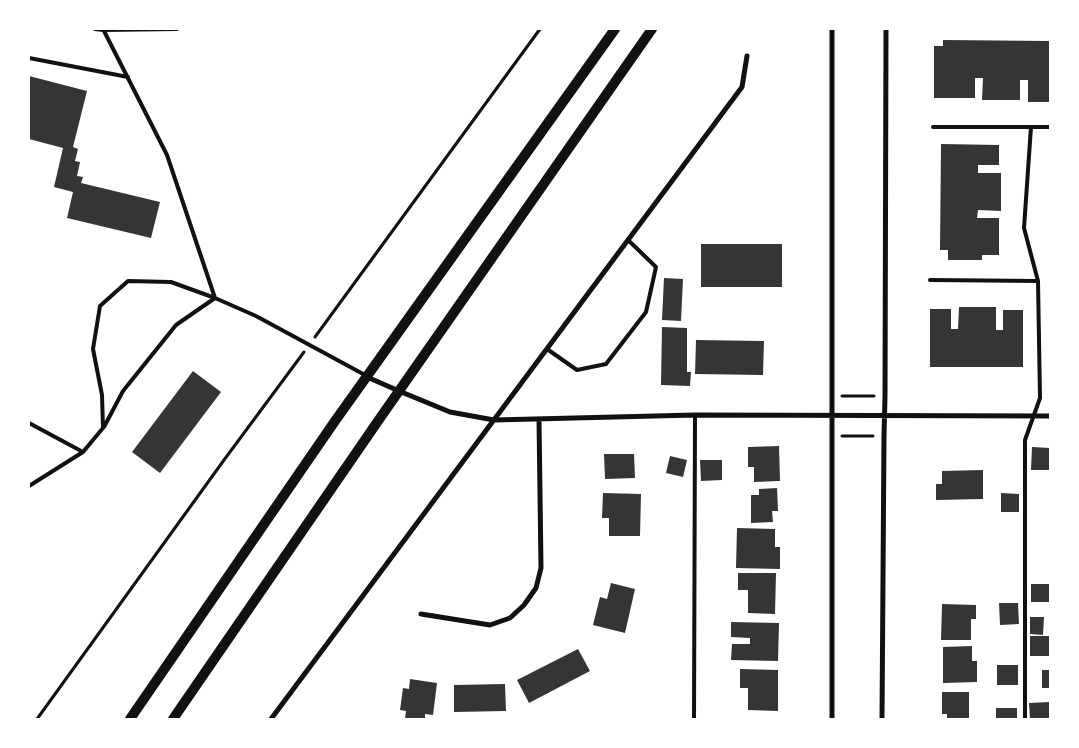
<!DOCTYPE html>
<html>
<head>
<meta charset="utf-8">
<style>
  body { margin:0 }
  #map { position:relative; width:1079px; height:748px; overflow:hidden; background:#fff; font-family:Rubik,sans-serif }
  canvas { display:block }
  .frame { position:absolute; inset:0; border:30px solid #fff; pointer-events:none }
</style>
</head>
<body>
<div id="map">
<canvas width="1079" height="748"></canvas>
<div class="frame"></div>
</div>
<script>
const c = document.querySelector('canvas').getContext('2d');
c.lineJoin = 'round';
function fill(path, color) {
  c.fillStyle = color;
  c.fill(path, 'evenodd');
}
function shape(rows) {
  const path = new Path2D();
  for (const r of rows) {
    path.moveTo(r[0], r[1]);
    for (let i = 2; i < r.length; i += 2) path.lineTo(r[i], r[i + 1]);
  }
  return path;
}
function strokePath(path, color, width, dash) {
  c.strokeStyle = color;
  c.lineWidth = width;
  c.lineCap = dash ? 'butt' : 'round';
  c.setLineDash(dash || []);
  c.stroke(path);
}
const building = shape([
  [943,40,1050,41,1050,102,1028,102,1028,80,1020,80,1020,100,982,100,983,78,975,78,975,98,934,98,934,46,943,46],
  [29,76,87,91,73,147,78,149,75,161,80,162,77,176,83,177,81,183,160,202,151,238,67,218,73,192,54,187,63,148,29,139],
  [941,144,999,145,999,165,978,165,978,173,1001,173,1001,211,978,210,977,218,999,218,999,255,982,255,982,260,948,260,948,250,940,250],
  [701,244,782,244,782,287,701,287],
  [664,278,683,279,681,321,662,320],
  [959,307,996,307,996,330,1003,330,1003,310,1023,310,1023,367,930,367,930,309,951,309,951,329,958,329],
  [662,327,687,328,687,372,691,372,690,386,661,385],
  [696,340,764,341,763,375,695,374],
  [193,371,221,392,160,473,132,452],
  [779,446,780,481,754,482,754,467,748,467,748,447],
  [1032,447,1050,448,1050,470,1031,470],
  [604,454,634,454,635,478,605,479],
  [670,456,687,460,683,477,666,473],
  [700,460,722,460,722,480,701,481],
  [983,470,983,499,936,500,936,484,942,484,942,471],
  [777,488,778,511,772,511,773,522,751,523,751,495,759,495,759,489],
  [603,493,641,494,640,536,609,536,609,518,602,518],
  [1001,493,1019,494,1019,512,1001,512],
  [737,528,775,529,775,547,780,547,780,569,736,568],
  [738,573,776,573,775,614,748,613,748,590,738,590],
  [611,583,635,589,625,633,593,625,600,597,607,599],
  [1031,584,1049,584,1050,602,1031,602],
  [999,603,1018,603,1019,624,1000,625],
  [942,604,976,605,976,619,971,619,971,640,941,640],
  [1030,617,1044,617,1043,635,1030,634],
  [731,622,779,623,778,661,731,660,732,644,750,644,750,638,731,637],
  [1030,636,1050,636,1050,656,1030,656],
  [972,646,972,661,977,661,977,682,943,683,943,647],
  [578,649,590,671,529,703,517,680],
  [997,665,1018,665,1018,685,997,685],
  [740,669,778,670,778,711,748,710,748,688,740,688],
  [1042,670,1050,670,1050,688,1042,688],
  [410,679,437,683,433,715,425,714,425,719,405,719,406,711,400,710,403,688,409,689],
  [505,684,506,711,454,712,454,685],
  [942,692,969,692,969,719,947,719,947,714,942,714],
  [1050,702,1050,719,1030,719,1029,703],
  [996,708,1017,708,1017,719,996,719]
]);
const path = shape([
  [315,337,540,29],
  [842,396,874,396],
  [842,436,873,436],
  [37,719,224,460,304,352]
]);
const service = shape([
  [95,29,103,30,177,29],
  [103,29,167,155,215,298,176,325,123,391,104,427],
  [29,58,128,77],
  [933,127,1050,127],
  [930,280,1038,281],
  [547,349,577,370,606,364,646,312,656,267,628,240],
  [29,423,83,452],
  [29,486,83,452,103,428,102,395,93,349,100,306,128,281,171,282,215,298,256,316,365,375],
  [694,719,695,415],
  [1025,719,1025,440,1040,398,1038,281,1024,228,1031,127]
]);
const minor = shape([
  [367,377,399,391,450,412,494,420,695,415,1050,416],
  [421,614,490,625,510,618,524,605,536,588,541,568,539,419],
  [271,719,742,87,747,56],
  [832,719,832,29],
  [882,719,884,436,885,396,886,29]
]);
const secondary = shape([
  [130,719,335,421,615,29],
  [173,719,378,421,652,29]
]);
fill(building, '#353535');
strokePath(path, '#111', 3);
strokePath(service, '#111', 4);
strokePath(minor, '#111', 5);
strokePath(secondary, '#111', 10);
</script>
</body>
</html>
